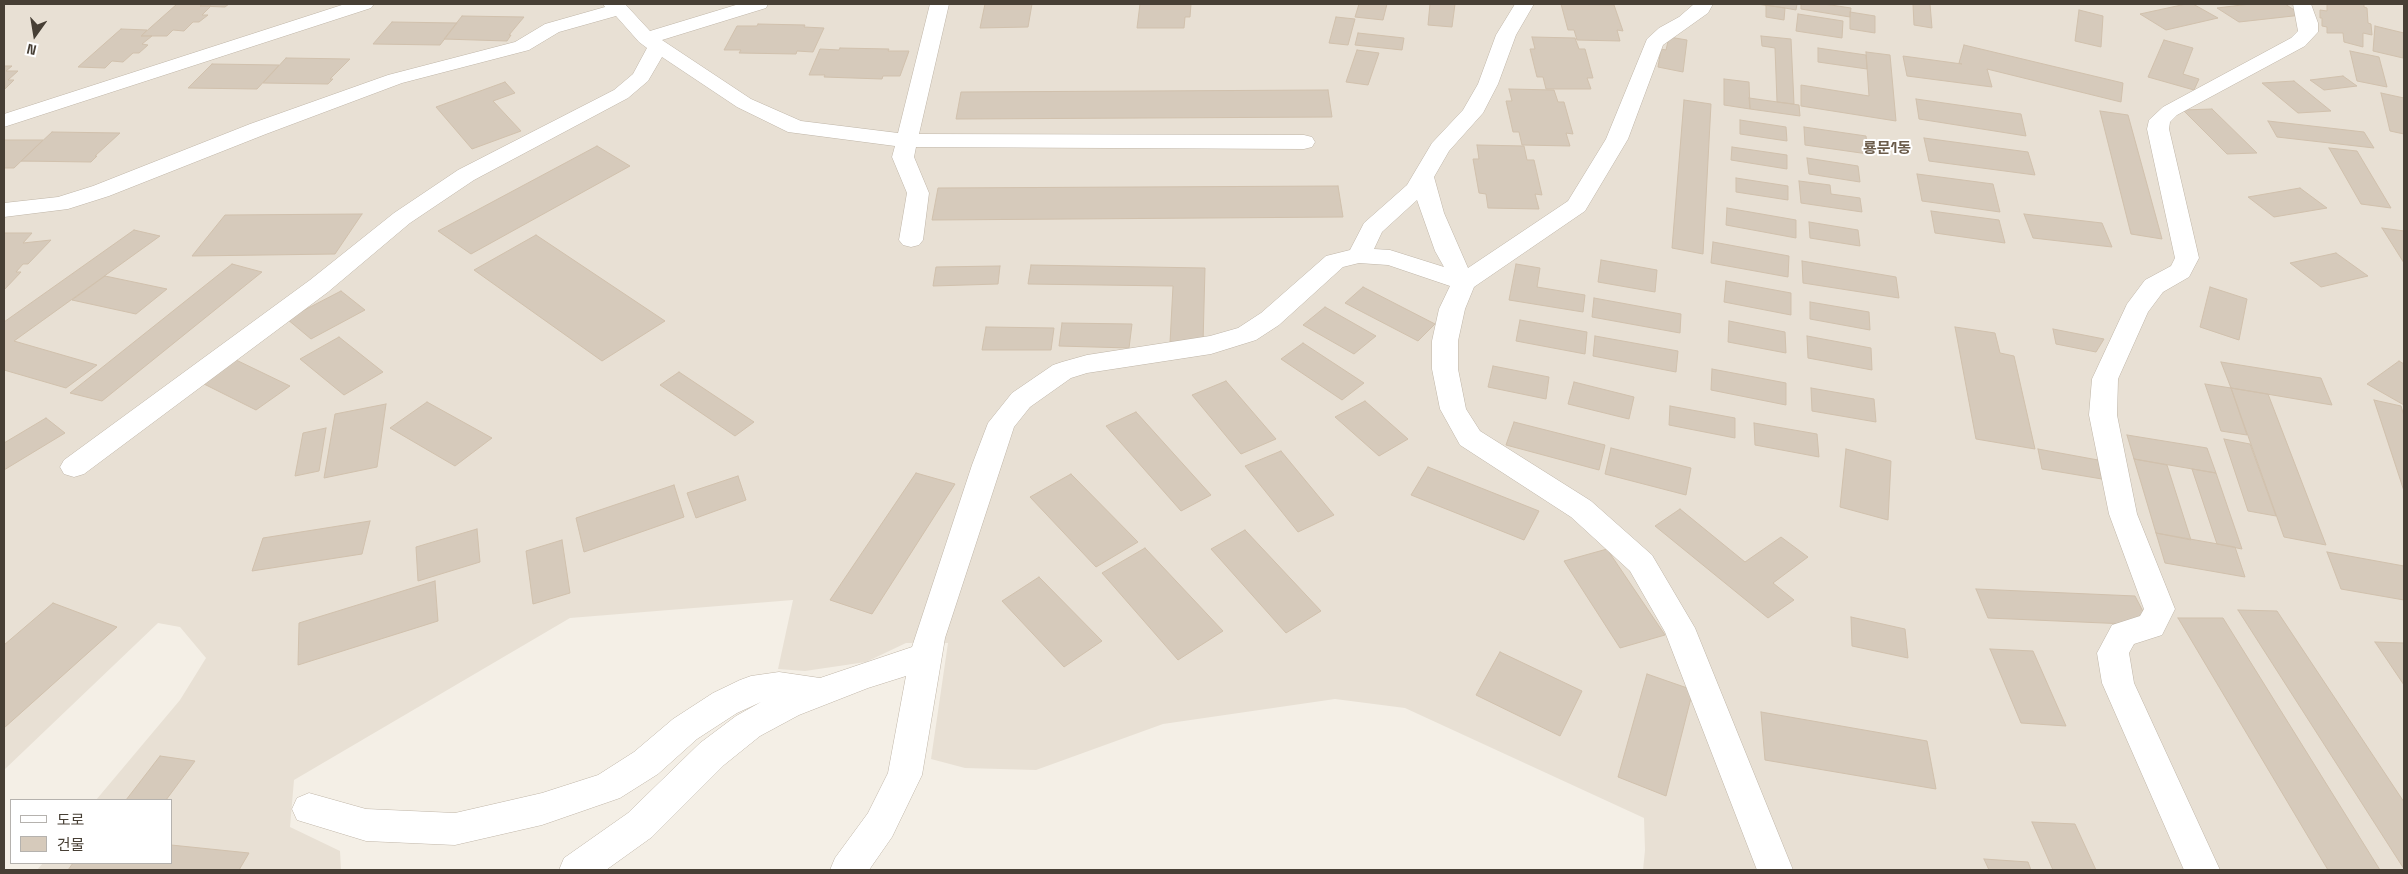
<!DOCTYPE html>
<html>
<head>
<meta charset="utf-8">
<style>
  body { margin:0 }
  #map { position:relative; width:2408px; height:874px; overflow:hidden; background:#f4efe6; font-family:"Space Grotesk","Noto Sans KR",sans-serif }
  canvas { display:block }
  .frame { position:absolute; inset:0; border:5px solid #473f35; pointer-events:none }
  .legend { position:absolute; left:10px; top:799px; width:162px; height:65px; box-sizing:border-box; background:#fff; border:1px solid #b5b2ae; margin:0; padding:6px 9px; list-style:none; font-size:15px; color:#473f35 }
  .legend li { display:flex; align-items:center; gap:10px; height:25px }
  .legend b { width:25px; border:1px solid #b5b2ae }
  .north { position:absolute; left:10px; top:10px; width:50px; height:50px; -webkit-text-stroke:4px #fff; paint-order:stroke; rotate:193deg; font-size:14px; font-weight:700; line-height:20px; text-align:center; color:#473f35 }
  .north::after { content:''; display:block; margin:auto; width:18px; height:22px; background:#473f35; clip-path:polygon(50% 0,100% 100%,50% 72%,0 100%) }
</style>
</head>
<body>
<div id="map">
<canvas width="2408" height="874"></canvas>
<div class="frame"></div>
<ul class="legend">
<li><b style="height:6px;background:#fff"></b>도로</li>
<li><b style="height:14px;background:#d6cabb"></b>건물</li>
</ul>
<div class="north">N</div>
</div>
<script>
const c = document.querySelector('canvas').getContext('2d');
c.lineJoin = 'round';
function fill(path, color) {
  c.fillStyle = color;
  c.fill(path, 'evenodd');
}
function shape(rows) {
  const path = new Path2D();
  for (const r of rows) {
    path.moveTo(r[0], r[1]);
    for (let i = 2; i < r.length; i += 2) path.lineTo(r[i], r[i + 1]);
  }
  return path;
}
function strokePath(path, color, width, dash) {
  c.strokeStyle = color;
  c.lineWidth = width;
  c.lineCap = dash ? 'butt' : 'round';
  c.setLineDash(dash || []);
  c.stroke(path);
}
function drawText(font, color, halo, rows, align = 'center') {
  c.font = font + ' "Space Grotesk","Noto Sans KR",sans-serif';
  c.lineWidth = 4;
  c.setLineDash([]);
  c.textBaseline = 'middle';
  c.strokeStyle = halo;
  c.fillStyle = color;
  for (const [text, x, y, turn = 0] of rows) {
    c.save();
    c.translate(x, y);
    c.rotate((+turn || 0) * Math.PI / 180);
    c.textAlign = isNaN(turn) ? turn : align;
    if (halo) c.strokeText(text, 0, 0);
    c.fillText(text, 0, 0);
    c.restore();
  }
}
const residential = shape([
  [4,4,2404,4,2404,870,1643,870,1645,850,1644,818,1405,708,1335,699,1163,724,1036,770,965,768,931,759,948,643,906,643,866,662,805,671,778,669,793,600,570,618,294,780,290,827,340,851,341,870,37,870,43,863,171,863,171,800,96,800,180,700,206,658,180,627,158,623,4,770]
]);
const building = shape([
  [177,4,203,4,200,6,211,6,202,15,208,15,199,22,193,22,184,31,173,30,167,36,141,36,177,4],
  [203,4,229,4,225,7,200,6,203,4],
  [985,4,1032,4,1028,27,980,28,985,4],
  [1140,4,1191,4,1190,17,1185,17,1184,28,1137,28,1140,4],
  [1359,4,1387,4,1383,20,1355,17,1359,4],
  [1430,4,1455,4,1452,27,1428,25,1430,4],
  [1561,4,1614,5,1623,31,1617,30,1620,41,1577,40,1574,30,1568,30,1561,4],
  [1757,4,1797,4,1796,10,1785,8,1757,4],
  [1801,4,1824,4,1851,8,1850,17,1801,9,1801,4],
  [1913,4,1930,4,1932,28,1914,25,1913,4],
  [2186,4,2193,4,2218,18,2166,30,2140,14,2186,4],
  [2250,4,2285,4,2302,15,2239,22,2217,8,2250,4],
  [2327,4,2364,4,2364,7,2367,8,2368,23,2371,24,2372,35,2363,33,2363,47,2344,42,2343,33,2327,33,2327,27,2322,26,2322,18,2320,18,2320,10,2327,11,2327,4],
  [1766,5,1785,8,1784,20,1766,17,1766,5],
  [2079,10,2103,16,2101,47,2075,41,2079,10],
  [1850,12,1875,16,1875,33,1850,29,1850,12],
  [1798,14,1843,21,1842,38,1796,31,1798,14],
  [462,16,524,17,509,35,511,35,507,41,444,39,462,16],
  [1336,17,1355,19,1348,45,1329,43,1336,17],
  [392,22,457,23,440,45,373,44,392,22],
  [758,24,805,25,804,27,824,28,813,52,797,51,796,54,739,53,741,50,724,50,737,26,757,26,758,24],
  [2375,26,2404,33,2403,58,2373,51,2375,26],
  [121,29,147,30,141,36,152,36,142,44,148,45,139,53,133,53,123,62,112,61,105,68,78,67,121,29],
  [1358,33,1404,38,1402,50,1355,45,1358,33],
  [1761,36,1791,39,1794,104,1777,102,1775,48,1762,46,1761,36],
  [1532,37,1575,38,1579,49,1585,49,1593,78,1587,78,1591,89,1546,89,1543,77,1537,77,1530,49,1535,49,1532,37],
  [1669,37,1687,40,1683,72,1658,67,1661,49,1666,50,1669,37],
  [2164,40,2193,48,2183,74,2199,79,2194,90,2148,77,2164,40],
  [1964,45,2123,83,2121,102,1987,69,1992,87,1907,76,1903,56,1962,64,1959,63,1964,45],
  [840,48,889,49,888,51,909,51,900,76,883,76,882,79,824,77,825,75,809,75,820,49,839,50,840,48],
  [1818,48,1866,55,1867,69,1818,62,1818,48],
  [1357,50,1379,53,1368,85,1346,82,1357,50],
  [2350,51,2379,57,2387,87,2357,81,2350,51],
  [1866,52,1890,55,1896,121,1801,106,1801,85,1869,96,1866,52],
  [286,58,350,59,330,79,333,79,328,84,263,83,286,58],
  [212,64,279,65,257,89,188,88,212,64],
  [4,66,12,66,6,71,18,71,8,80,14,80,5,89,4,66],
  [2343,76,2357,86,2324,90,2310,80,2343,76],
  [1724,79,1749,82,1750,109,1724,105,1724,79],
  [2294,81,2331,111,2298,113,2262,83,2294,81],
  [505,82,515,93,493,101,521,131,472,149,436,107,505,82],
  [1509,89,1554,90,1558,102,1564,102,1573,134,1566,133,1570,146,1522,145,1519,132,1513,132,1506,101,1512,101,1509,89],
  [1328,90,1332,117,956,119,961,92,1328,90],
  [2381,93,2404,98,2404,134,2390,131,2381,93],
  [1749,98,1799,105,1800,116,1750,109,1749,98],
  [1916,99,2021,114,2026,136,1919,119,1916,99],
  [1684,100,1711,104,1703,254,1672,248,1684,100],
  [2212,109,2257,153,2227,154,2183,110,2212,109],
  [2100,111,2128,115,2162,239,2131,234,2100,111],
  [1740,120,1786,127,1787,141,1740,134,1740,120],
  [2268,121,2364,132,2374,148,2277,137,2268,121],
  [1804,127,1866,136,1868,154,1805,145,1804,127],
  [52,132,120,133,95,156,97,156,91,162,21,161,52,132],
  [1924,138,2028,152,2035,175,1929,161,1924,138],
  [4,140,43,140,14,168,4,168,4,140],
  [1477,145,1524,146,1527,160,1534,160,1542,195,1535,194,1539,209,1488,208,1486,194,1479,193,1473,159,1479,159,1477,145],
  [597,146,630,166,471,254,438,231,597,146],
  [1732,147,1787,155,1787,169,1731,160,1732,147],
  [2329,148,2357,151,2391,208,2361,204,2329,148],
  [1807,158,1858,166,1860,182,1809,174,1807,158],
  [1917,174,1993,184,2000,212,1922,201,1917,174],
  [1736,178,1788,186,1788,200,1736,192,1736,178],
  [1799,181,1830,185,1831,194,1860,198,1862,212,1801,203,1799,181],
  [1338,186,1343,217,932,220,938,188,1338,186],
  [2300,188,2327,208,2274,217,2248,197,2300,188],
  [1727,208,1796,220,1796,238,1726,225,1727,208],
  [1931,211,1999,220,2005,243,1935,233,1931,211],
  [362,214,335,254,192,256,225,215,362,214],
  [2024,214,2102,223,2112,247,2033,238,2024,214],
  [1809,222,1858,230,1860,246,1810,238,1809,222],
  [2382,228,2404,231,2404,263,2382,228],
  [134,230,160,236,14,341,97,365,66,388,4,370,4,322,134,230],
  [4,233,32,233,23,243,51,240,28,264,23,264,16,272,21,272,4,290,4,233],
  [536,235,665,321,602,361,474,270,536,235],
  [1713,242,1789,256,1788,277,1711,263,1713,242],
  [2336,253,2368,276,2321,287,2290,263,2336,253],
  [1601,260,1657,270,1655,292,1598,282,1601,260],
  [1802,261,1896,277,1899,298,1803,283,1802,261],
  [232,264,262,272,102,401,70,393,232,264],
  [1516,264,1540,268,1537,287,1585,295,1583,312,1509,300,1516,264],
  [1031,265,1205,268,1203,344,1170,343,1173,286,1028,284,1031,265],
  [1000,266,998,284,933,286,936,267,1000,266],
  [105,276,167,289,136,314,72,300,105,276],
  [1726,281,1791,293,1791,315,1724,302,1726,281],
  [1363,287,1435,324,1418,341,1345,303,1363,287],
  [2210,287,2247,299,2239,340,2200,327,2210,287],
  [341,291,365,310,311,339,287,319,341,291],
  [1594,298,1681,314,1680,333,1592,317,1594,298],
  [1810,302,1869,312,1870,330,1810,319,1810,302],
  [1325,307,1376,336,1354,354,1303,325,1325,307],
  [1520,320,1587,332,1585,354,1516,341,1520,320],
  [1729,321,1785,332,1786,353,1728,342,1729,321],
  [1062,323,1132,324,1129,348,1059,346,1062,323],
  [986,327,1054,328,1051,350,982,350,986,327],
  [1955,327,1995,333,2000,353,2014,356,2035,449,1976,439,1955,327],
  [2053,329,2104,339,2096,352,2056,344,2053,329],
  [1595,336,1678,351,1676,372,1593,356,1595,336],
  [1807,336,1871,348,1872,370,1808,358,1807,336],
  [339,337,383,372,344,395,300,359,339,337],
  [1303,343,1364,383,1342,400,1281,359,1303,343],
  [234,359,290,386,256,410,200,382,234,359],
  [2399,361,2404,364,2404,405,2367,384,2399,361],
  [2221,362,2321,378,2332,405,2231,388,2221,362],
  [1493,366,1549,377,1546,399,1488,387,1493,366],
  [1712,369,1786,383,1786,405,1711,390,1712,369],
  [679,372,754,422,735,436,660,385,679,372],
  [1226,381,1276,439,1241,454,1192,395,1226,381],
  [1574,382,1634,397,1629,419,1568,404,1574,382],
  [2205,384,2231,388,2247,435,2221,431,2205,384],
  [1811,388,1874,399,1876,422,1812,411,1811,388],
  [2231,388,2268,394,2326,545,2284,537,2231,388],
  [2374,400,2401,406,2404,416,2404,491,2374,400],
  [1365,401,1408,439,1379,456,1335,417,1365,401],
  [427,402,492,438,455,466,390,428,427,402],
  [386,404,377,467,324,478,335,414,386,404],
  [1670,406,1735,418,1735,438,1669,425,1670,406],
  [1136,412,1211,495,1181,511,1106,426,1136,412],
  [46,418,65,433,4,470,4,443,46,418],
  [1514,422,1605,445,1599,470,1506,445,1514,422],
  [1754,423,1817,434,1819,457,1755,445,1754,423],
  [326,428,319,471,295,476,303,433,326,428],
  [2127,435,2207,448,2216,473,2134,459,2127,435],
  [2224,439,2250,444,2276,516,2248,511,2224,439],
  [1611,448,1691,468,1686,495,1605,474,1611,448],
  [1846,449,1891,461,1888,520,1840,507,1846,449],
  [2038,449,2098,460,2102,479,2042,469,2038,449],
  [1281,451,1334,515,1298,532,1245,466,1281,451],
  [2134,459,2167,465,2191,540,2156,533,2134,459],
  [1428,467,1539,511,1524,540,1411,495,1428,467],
  [2192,469,2216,473,2242,549,2217,544,2192,469],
  [916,473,955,484,872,614,830,600,916,473],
  [1071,474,1138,542,1096,567,1030,497,1071,474],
  [738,476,746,500,696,518,687,493,738,476],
  [674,485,684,517,584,552,576,518,674,485],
  [1680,509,1745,562,1781,537,1808,557,1773,583,1794,600,1768,618,1655,526,1680,509],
  [370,521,362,554,252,571,263,538,370,521],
  [477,529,480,562,418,581,416,547,477,529],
  [1245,530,1321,611,1286,633,1211,549,1245,530],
  [2156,533,2235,547,2245,577,2165,563,2156,533],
  [562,540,570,593,533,604,526,551,562,540],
  [1145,548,1223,631,1178,660,1102,573,1145,548],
  [1607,549,1665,635,1620,648,1564,561,1607,549],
  [2327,552,2404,566,2404,600,2341,589,2327,552],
  [1039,577,1102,641,1064,667,1002,601,1039,577],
  [435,581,438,621,298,665,299,623,435,581],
  [1976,589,2135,596,2150,625,1988,618,1976,589],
  [53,603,117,627,4,728,4,645,53,603],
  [2238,610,2277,611,2404,802,2404,869,2238,610],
  [1851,617,1905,629,1908,658,1852,646,1851,617],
  [2178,618,2223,618,2380,870,2328,870,2178,618],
  [2375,642,2404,643,2404,685,2375,642],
  [1990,649,2033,651,2066,726,2021,723,1990,649],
  [1500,652,1582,691,1560,736,1476,695,1500,652],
  [1647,674,1693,690,1666,796,1618,777,1647,674],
  [1761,712,1927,741,1936,789,1765,760,1761,712],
  [160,756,195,761,166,800,126,800,160,756],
  [2032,822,2075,824,2096,870,2053,870,2032,822],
  [171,845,249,853,239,870,68,870,73,863,171,863,171,845],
  [1984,859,2028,862,2031,870,1989,870,1984,859]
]);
const minor = shape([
  [345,4,374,4,371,8,4,127,4,114,345,4],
  [603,4,625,4,650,31,739,4,768,4,766,8,662,40,751,99,801,121,898,133,930,4,949,4,919,134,1304,135,1312,137,1315,142,1312,147,1304,149,916,147,914,157,929,193,923,240,919,245,911,247,903,245,899,240,907,193,892,157,895,146,788,132,737,107,662,57,648,81,628,98,474,180,410,223,328,292,84,474,74,477,64,474,60,467,64,460,310,280,394,213,458,170,614,90,633,74,647,48,639,42,616,16,559,32,529,50,402,83,266,134,109,196,68,209,4,217,4,203,58,197,93,186,250,124,388,75,515,42,545,24,605,7,603,4],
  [1515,4,1534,4,1516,35,1498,84,1483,113,1449,151,1434,177,1444,213,1468,268,1568,201,1606,139,1647,39,1659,28,1679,17,1694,4,1713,4,1708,13,1663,45,1628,139,1585,211,1474,287,1465,309,1458,341,1458,369,1466,409,1480,431,1591,501,1652,555,1695,628,1793,870,1757,870,1665,632,1630,571,1571,517,1460,445,1440,409,1432,369,1432,341,1439,309,1450,286,1388,265,1359,263,1343,267,1279,325,1256,340,1211,354,1087,373,1071,378,1030,407,1014,427,945,638,922,775,892,837,869,870,830,870,835,858,868,813,888,773,906,676,868,688,799,715,760,736,724,765,652,837,606,870,559,870,564,858,628,813,700,743,736,716,761,702,737,713,697,739,658,774,620,798,542,825,455,845,366,841,297,820,292,809,297,798,309,793,366,809,455,813,542,793,598,775,634,752,673,719,713,693,740,680,751,676,779,672,820,678,912,647,972,465,988,423,1012,393,1053,365,1062,362,1087,355,1210,336,1238,328,1261,313,1326,256,1350,250,1364,223,1407,185,1432,143,1463,110,1478,84,1496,35,1515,4],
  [1417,200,1435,251,1444,267,1390,250,1374,249,1382,232,1417,200],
  [2293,4,2311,4,2318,23,2318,32,2305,46,2177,115,2170,122,2169,129,2199,258,2189,277,2163,292,2148,312,2118,379,2117,415,2137,514,2175,609,2162,635,2134,644,2129,653,2134,683,2220,870,2184,870,2102,683,2097,653,2112,625,2140,616,2144,609,2109,514,2089,415,2092,379,2127,304,2145,280,2171,266,2175,258,2147,129,2149,120,2163,107,2291,38,2298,31,2293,4]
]);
const farQuarternames = [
  ["룡문1동",1887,149]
];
fill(residential, '#e8e0d4');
fill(building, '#d6cabb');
strokePath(building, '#d1c1ad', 1);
strokePath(minor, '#c0b6a8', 1);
fill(minor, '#fff');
drawText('bold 15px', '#6b5c4b', '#fff', farQuarternames);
</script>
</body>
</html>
